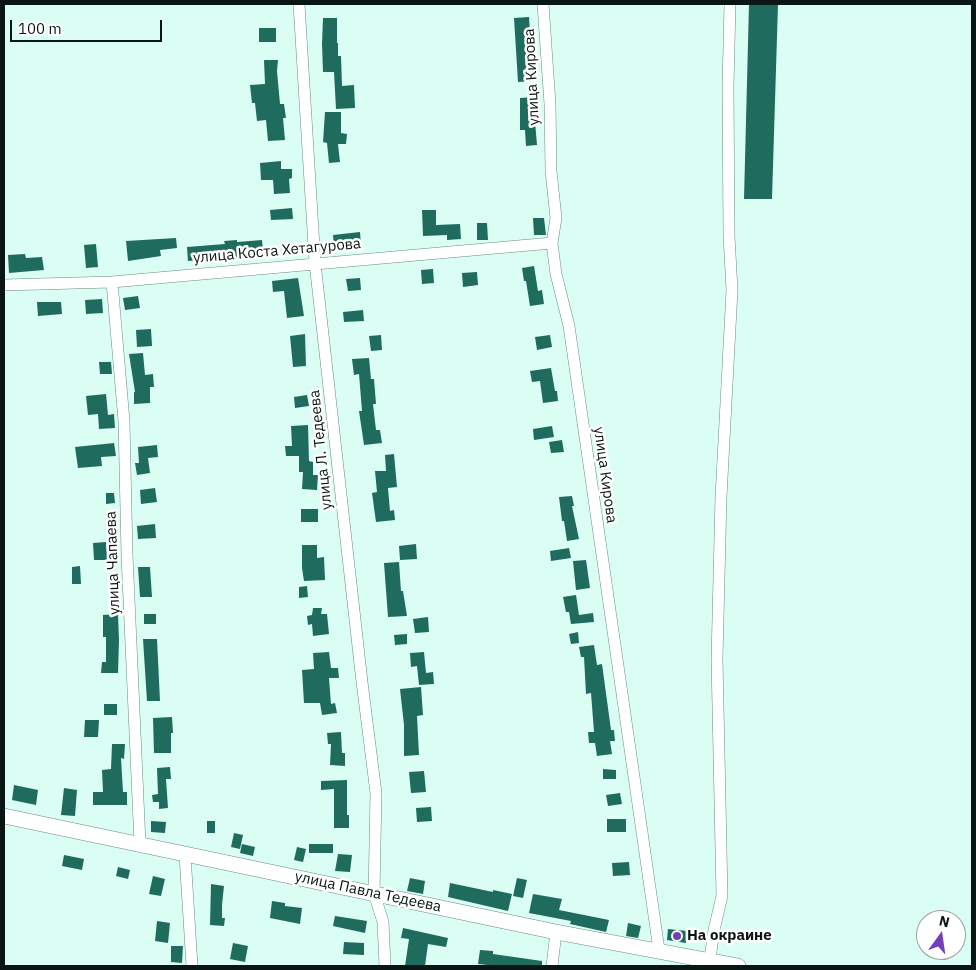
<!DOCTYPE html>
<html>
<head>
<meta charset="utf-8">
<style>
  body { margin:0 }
  #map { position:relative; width:976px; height:970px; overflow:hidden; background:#dbfef4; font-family:"IBM Plex Sans",sans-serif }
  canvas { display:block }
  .frame { position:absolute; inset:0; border:5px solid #0a1613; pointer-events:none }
  .north { position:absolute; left:916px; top:910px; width:50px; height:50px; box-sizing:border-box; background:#fff; border:1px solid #9da2a1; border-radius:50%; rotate:14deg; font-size:14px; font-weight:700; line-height:20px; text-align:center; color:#0a1613 }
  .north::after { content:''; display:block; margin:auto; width:18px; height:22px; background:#7340b7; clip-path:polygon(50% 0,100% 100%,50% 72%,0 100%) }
  .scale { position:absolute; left:10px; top:20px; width:152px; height:22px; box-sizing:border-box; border:2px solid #0a1613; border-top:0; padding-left:6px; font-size:15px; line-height:18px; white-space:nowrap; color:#0a1613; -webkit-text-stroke:4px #fff; paint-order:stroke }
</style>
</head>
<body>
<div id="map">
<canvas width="976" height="970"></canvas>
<div class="frame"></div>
<div class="north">N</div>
<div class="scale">100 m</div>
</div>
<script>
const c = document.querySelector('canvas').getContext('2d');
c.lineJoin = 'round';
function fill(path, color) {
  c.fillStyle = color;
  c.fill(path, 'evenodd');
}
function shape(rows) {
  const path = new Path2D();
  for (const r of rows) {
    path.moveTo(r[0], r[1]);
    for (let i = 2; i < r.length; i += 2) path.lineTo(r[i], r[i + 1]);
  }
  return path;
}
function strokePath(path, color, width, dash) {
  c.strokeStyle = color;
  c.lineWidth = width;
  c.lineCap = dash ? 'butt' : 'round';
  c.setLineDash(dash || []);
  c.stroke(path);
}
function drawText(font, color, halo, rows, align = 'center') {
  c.font = font + ' "IBM Plex Sans",sans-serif';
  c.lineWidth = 5;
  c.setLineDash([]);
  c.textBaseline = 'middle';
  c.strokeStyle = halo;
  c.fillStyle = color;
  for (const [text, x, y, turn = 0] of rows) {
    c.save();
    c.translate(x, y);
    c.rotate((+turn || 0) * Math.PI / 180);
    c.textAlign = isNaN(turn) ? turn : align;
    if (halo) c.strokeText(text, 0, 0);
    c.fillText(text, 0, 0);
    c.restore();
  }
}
const building = shape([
  [749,4,778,4,772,199,744,199],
  [529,17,533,81,518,82,514,18],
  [323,18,337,18,337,43,338,43,338,56,341,56,342,86,354,85,355,108,336,109,334,72,323,72,322,44],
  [259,28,276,28,276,42,259,42],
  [264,60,278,60,277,71,280,104,284,104,286,118,283,118,285,140,268,141,266,120,257,121,255,103,252,103,250,85,265,84],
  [536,97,537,110,534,110,537,145,526,146,525,130,520,130,520,98],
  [325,112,341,112,341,133,347,134,346,144,338,144,340,162,329,163,327,143,323,142],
  [281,161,281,169,292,169,292,178,289,179,290,193,274,194,273,180,261,180,260,163],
  [292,208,293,219,271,220,270,210],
  [422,210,436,210,436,225,460,224,461,239,447,240,447,235,423,236],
  [533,218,544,218,546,235,534,235],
  [477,223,487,223,488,240,477,240],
  [360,232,361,245,334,247,333,235],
  [176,238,177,248,160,250,161,256,128,261,126,241],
  [237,240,237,242,262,240,263,250,238,252,238,257,188,261,187,247,225,244,224,241],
  [96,244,98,267,86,268,84,245],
  [25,254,26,258,42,257,44,270,9,273,8,255],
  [534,266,538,291,542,290,544,304,530,306,526,281,524,281,522,268],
  [433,269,434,283,422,284,421,270],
  [477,272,478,285,463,287,462,273],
  [298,278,304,316,287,318,284,291,273,292,272,281],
  [360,278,361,290,348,291,346,279],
  [138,296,140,308,125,310,123,298],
  [102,299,103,313,86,314,85,300],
  [37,302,61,302,62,314,38,316],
  [363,310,364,321,344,322,343,312],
  [151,329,152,346,137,347,136,330],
  [305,334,306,366,293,367,290,336],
  [381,335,382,350,371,351,369,336],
  [550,335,552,347,537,350,535,337],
  [143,353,145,375,153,374,154,387,150,387,150,403,134,404,134,392,135,392,129,354],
  [369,358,371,379,374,379,376,404,373,404,376,430,380,430,382,443,364,445,359,411,362,411,359,374,354,375,352,359],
  [99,362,111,362,112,374,100,374],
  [551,368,555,391,557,391,558,401,543,403,540,381,532,382,530,371],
  [106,394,108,415,114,414,115,428,99,429,98,414,88,415,86,396],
  [307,395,309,406,295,408,294,397],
  [308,425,309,461,313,462,313,475,318,475,317,490,302,489,303,472,299,472,299,456,286,456,285,446,292,446,291,426],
  [552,426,554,437,534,440,533,429],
  [562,440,564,452,551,453,549,442],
  [114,443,116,456,101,457,102,466,78,468,75,447],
  [157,445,158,457,148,458,150,473,137,475,135,463,139,463,138,447],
  [394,454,397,487,388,488,390,511,394,510,395,520,376,522,372,493,377,492,375,471,386,471,385,455],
  [155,488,157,502,141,504,140,490],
  [106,493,114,493,115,503,106,504],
  [572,496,574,506,572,506,579,539,567,541,564,521,562,521,559,497],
  [301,509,318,509,318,522,301,522],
  [155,524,156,538,138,539,137,526],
  [106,542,107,560,94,560,93,543],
  [416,544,417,559,400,560,399,546],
  [302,545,317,545,317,558,324,557,325,580,304,581,302,568],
  [569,548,571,558,551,561,550,551],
  [586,560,590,588,576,590,573,561],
  [399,562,401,591,403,591,407,616,388,617,384,563],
  [80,566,81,584,72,584,72,567],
  [138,567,150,567,152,597,140,597],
  [307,586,308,597,299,598,299,587],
  [576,595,579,615,593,613,594,622,571,624,569,612,566,612,563,597],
  [313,608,322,608,321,614,327,614,329,634,313,636,312,624,308,625,307,616,312,615],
  [118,614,119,640,118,673,101,673,102,662,106,662,106,637,103,637,103,615],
  [144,614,156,614,156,624,144,624],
  [428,617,429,632,415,633,413,619],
  [578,632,579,643,571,644,569,634],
  [407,634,407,644,395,645,394,635],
  [143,639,157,639,160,701,147,701],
  [594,645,597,665,602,664,611,730,614,730,615,741,610,741,612,754,597,756,595,743,589,743,588,732,594,732,591,693,586,694,584,657,581,657,579,647],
  [329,652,331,668,338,668,339,678,329,678,331,704,335,703,337,713,322,715,320,703,304,703,302,670,314,669,313,653],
  [424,652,426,673,433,672,434,684,419,685,417,666,411,667,410,653],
  [421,687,423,715,417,716,419,755,404,756,404,725,400,689],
  [104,704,117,704,117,715,104,715],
  [172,717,173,733,171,733,171,753,154,753,153,718],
  [85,720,99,720,98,737,84,737],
  [341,732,342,753,345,753,345,766,330,765,331,744,328,744,327,733],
  [112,744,125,744,124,759,121,758,123,792,127,792,127,805,93,805,93,792,103,792,102,770,111,769],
  [170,767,171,779,166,779,168,808,159,809,159,802,153,802,152,795,158,794,157,768],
  [603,769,616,770,616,779,603,779],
  [424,771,426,792,411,793,409,772],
  [347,780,347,815,349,815,349,828,334,828,334,789,321,790,321,781],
  [14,785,38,790,36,805,12,800],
  [64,788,77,790,75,816,61,815],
  [620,793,622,804,608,806,606,795],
  [431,807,432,821,417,822,416,808],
  [607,819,626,819,626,832,607,832],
  [151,821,166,822,165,833,151,832],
  [207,821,215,821,215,833,207,833],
  [234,833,243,835,240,849,231,847],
  [242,844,255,847,253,856,240,853],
  [309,844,333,844,333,853,309,853],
  [297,847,306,849,303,862,294,860],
  [338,854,352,855,350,872,335,871],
  [64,855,84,859,82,870,62,866],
  [629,862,630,875,613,876,612,863],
  [118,867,130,870,128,879,116,876],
  [153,876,165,879,161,896,149,894],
  [410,878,425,881,423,894,407,891],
  [517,878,527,880,523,898,513,896],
  [450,883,493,892,493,890,512,894,508,911,448,897],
  [211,884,224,886,222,905,222,918,225,918,224,926,210,925],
  [533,894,562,899,559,910,609,920,606,932,570,924,571,921,529,913],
  [272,901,285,903,285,906,302,908,300,924,270,918],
  [335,916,367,921,365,933,333,926],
  [157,921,170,923,168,943,155,941],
  [628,923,641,926,638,938,626,936],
  [403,928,448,938,446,947,428,944,425,966,405,966,409,939,401,938],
  [668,929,687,931,686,943,667,940],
  [344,942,364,943,364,955,343,954],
  [233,943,248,946,245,962,230,959],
  [171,946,183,946,182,963,171,962],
  [480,950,493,951,493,954,542,961,542,966,497,966,478,964]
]);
const minor = shape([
  [299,4,315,263,362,682,376,793,374,893,383,922,385,966],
  [543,4,550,104,551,171,556,218,552,243,556,274,569,326,659,950],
  [112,282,124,421,127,555,140,844],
  [4,285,112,282,552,243],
  [185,855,192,966],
  [552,966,556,932],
  [709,966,714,930,722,896,717,659,721,497,732,290,729,236,728,86,730,4]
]);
const secondary = shape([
  [4,816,556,932,738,966]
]);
const markers = [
  [677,936,5,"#7340b7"]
];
const streetNames = [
  ["улица Кирова",532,77,-93],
  ["улица Коста Хетагурова",277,251,-5],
  ["улица Л. Тедеева",321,450,-96],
  ["улица Кирова",605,475,82],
  ["улица Чапаева",113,563,-92],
  ["улица Павла Тедеева",368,892,12]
];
const poiNames = [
  ["На окраине",687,936]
];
fill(building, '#1f6b5d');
strokePath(minor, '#6b8a82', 12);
strokePath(secondary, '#6b8a82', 16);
strokePath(minor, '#fff', 11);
strokePath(secondary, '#fff', 15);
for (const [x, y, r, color] of markers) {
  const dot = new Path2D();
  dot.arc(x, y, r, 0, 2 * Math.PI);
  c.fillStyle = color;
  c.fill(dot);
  strokePath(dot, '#fff', 2);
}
drawText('15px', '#0a1613', '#fff', streetNames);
drawText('bold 15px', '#0a1613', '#fff', poiNames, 'left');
</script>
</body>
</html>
